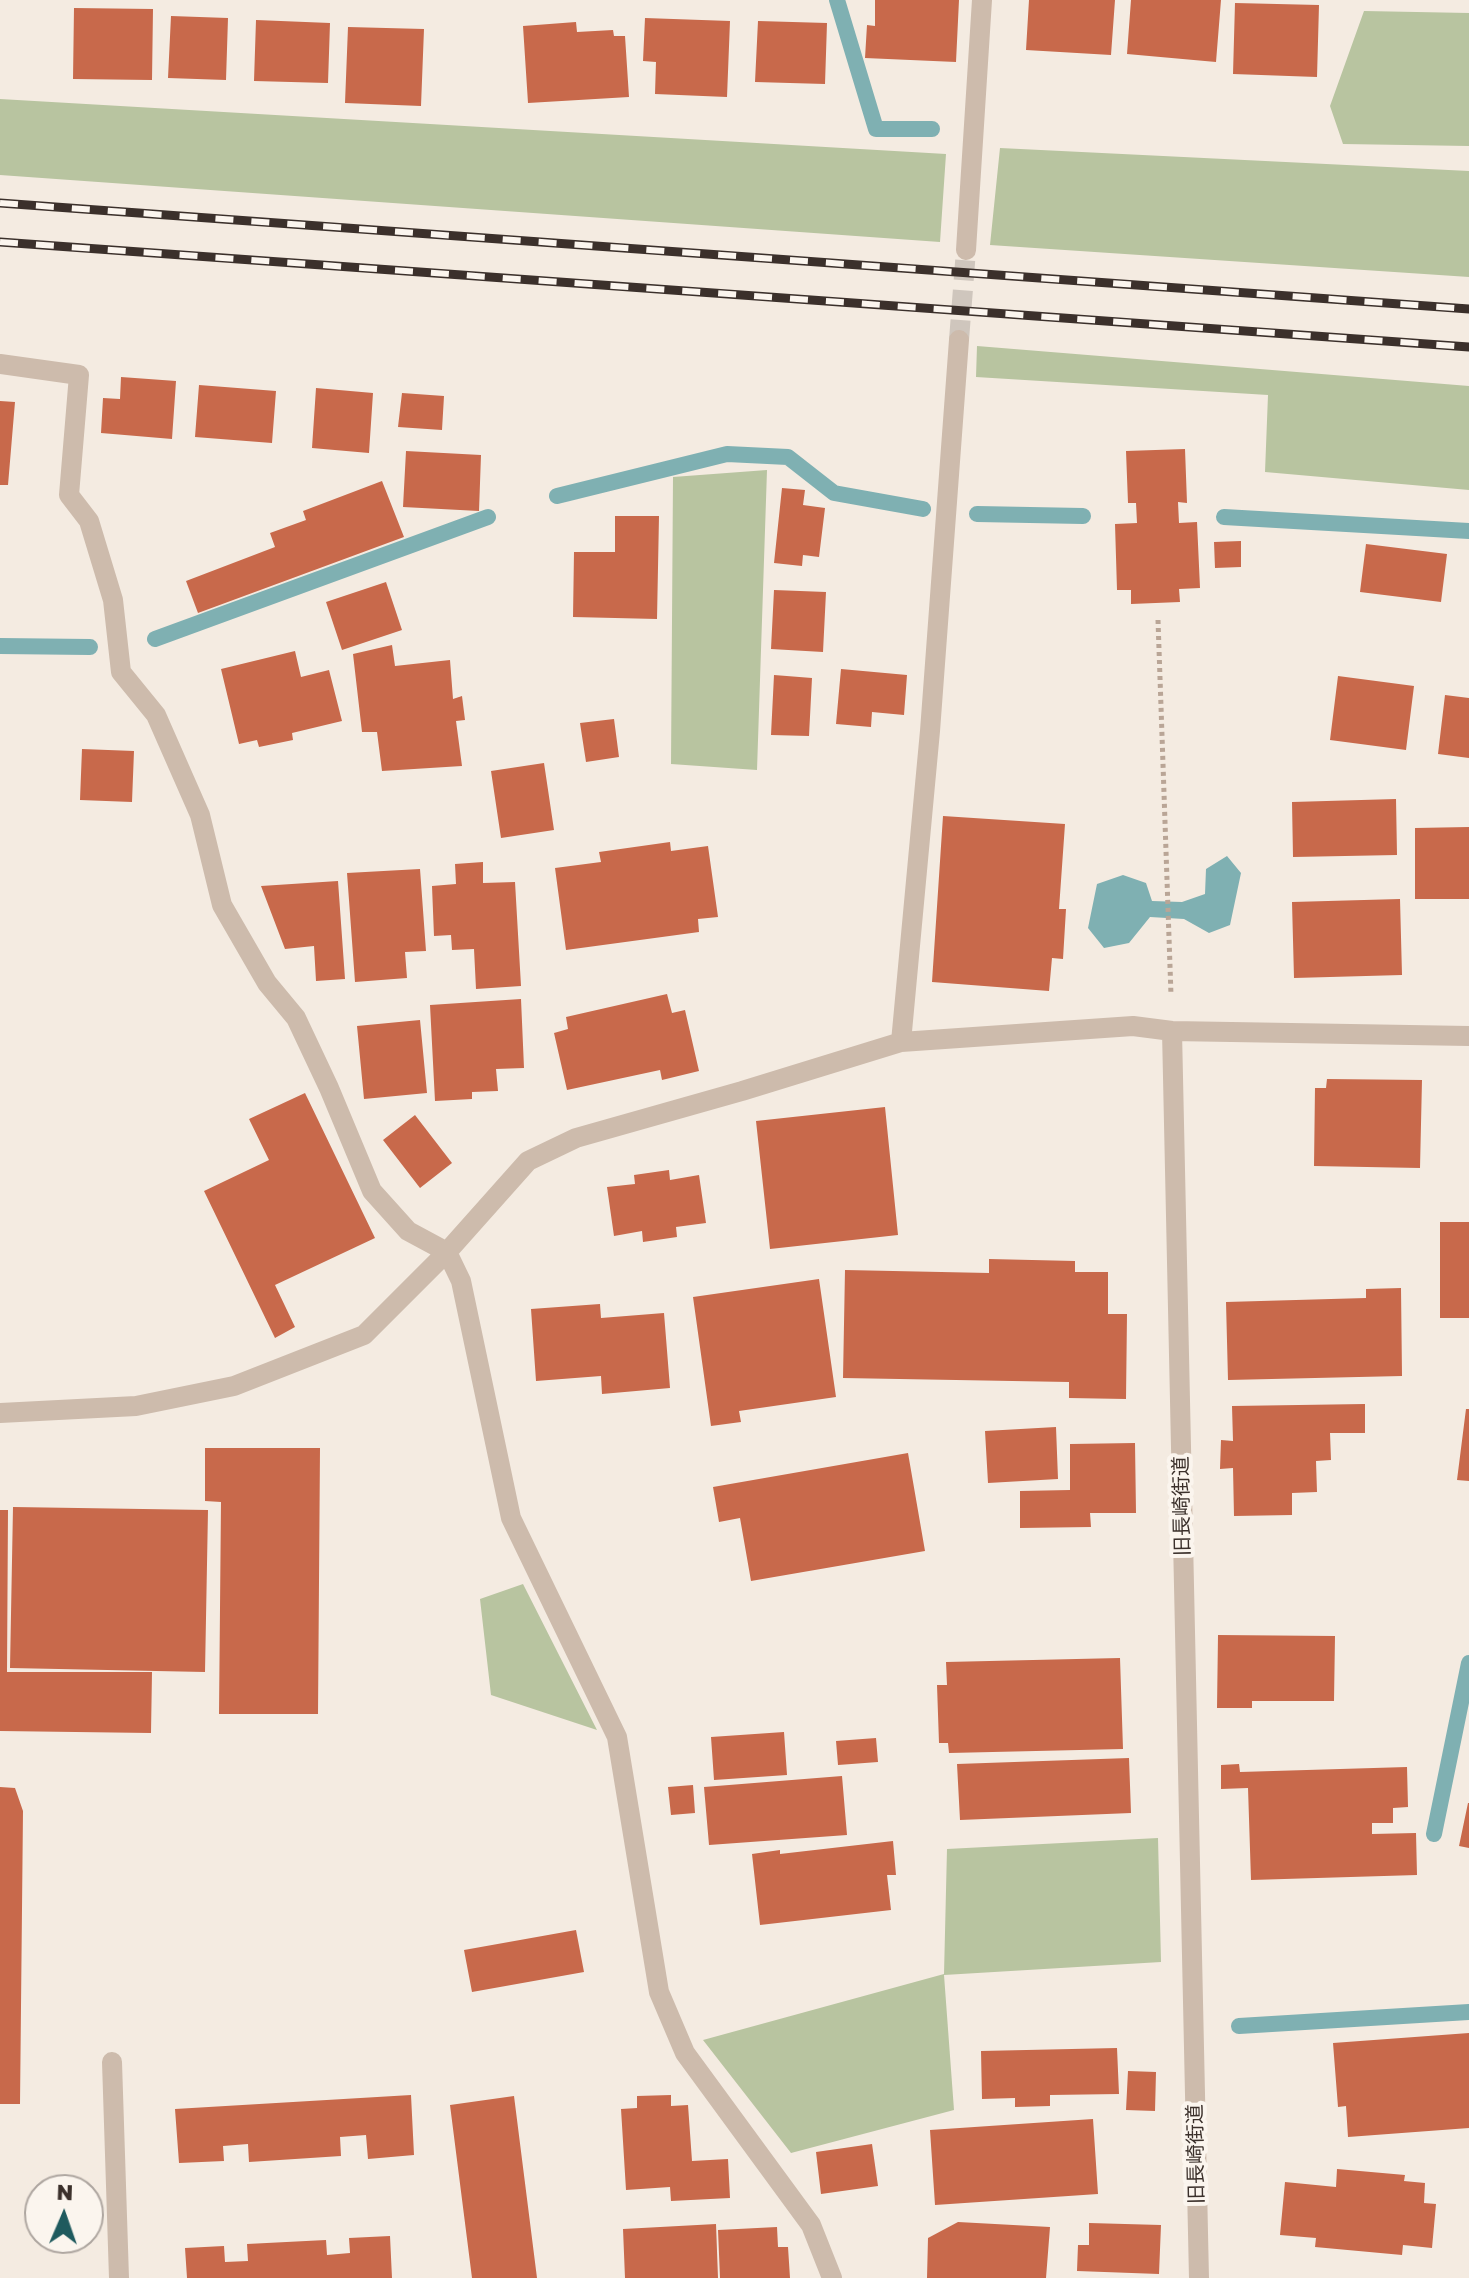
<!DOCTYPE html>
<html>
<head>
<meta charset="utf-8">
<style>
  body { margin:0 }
  #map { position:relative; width:1469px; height:2278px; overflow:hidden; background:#f4ebe1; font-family:"Golos Text",sans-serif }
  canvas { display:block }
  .north { position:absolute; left:24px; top:2174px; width:80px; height:80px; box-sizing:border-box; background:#fbf5ee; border:2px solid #aea6a0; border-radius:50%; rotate:2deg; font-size:22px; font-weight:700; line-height:32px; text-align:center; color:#3b302b }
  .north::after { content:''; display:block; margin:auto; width:28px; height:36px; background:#1f5a5e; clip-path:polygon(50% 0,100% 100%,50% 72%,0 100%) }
</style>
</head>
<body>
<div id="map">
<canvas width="1469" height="2278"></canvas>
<div class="north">N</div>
</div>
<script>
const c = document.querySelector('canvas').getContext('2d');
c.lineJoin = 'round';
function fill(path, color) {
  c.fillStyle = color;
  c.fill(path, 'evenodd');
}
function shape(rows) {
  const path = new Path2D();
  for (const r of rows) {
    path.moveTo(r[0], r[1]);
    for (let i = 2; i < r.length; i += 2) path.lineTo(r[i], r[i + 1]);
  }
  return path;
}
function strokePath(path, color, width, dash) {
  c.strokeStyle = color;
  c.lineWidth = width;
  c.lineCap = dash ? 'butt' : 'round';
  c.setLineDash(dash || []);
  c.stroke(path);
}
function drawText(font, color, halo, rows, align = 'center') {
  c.font = font + ' "Golos Text","Noto Sans JP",sans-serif';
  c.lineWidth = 8;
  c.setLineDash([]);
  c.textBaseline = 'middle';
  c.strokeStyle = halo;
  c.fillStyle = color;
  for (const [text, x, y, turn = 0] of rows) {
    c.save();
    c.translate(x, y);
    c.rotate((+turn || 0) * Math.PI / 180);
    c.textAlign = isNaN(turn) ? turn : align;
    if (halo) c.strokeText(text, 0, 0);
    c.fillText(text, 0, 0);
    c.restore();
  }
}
const green = shape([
  [1364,11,1469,13,1469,146,1343,144,1330,106],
  [0,99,946,154,940,242,0,175],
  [1000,148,1469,171,1469,277,990,245],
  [977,346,1469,386,1469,490,1265,472,1268,395,976,377],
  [767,470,757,770,671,764,673,477],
  [523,1584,597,1730,491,1695,480,1599],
  [1158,1838,1161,1962,944,1975,954,2110,791,2153,703,2040,944,1974,947,1849]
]);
const water = shape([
  [1227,856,1241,873,1230,925,1209,933,1184,919,1150,917,1129,943,1104,948,1088,928,1097,884,1123,875,1146,883,1152,901,1182,902,1205,894,1206,869]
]);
const stream = shape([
  [837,0,876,129,932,129],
  [557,496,727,454,788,457,834,493,923,509],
  [977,514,1083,516],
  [1224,517,1469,531],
  [155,639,488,517],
  [0,646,90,647],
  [1434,1834,1469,1663],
  [1239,2026,1469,2012]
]);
const building = shape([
  [875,0,959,0,956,62,865,58,867,25,875,26],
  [1029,0,1115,0,1111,55,1026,50],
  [1131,0,1221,0,1216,62,1127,54],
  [1235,3,1319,5,1317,77,1233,74],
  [74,8,153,9,152,80,73,79],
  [171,16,228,18,226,80,168,78],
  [645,18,730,21,727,97,655,94,656,62,643,61],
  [256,20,330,23,328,83,254,81],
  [758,21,827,23,825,84,755,82],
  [576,22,577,32,613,30,614,36,625,36,629,97,528,103,523,26],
  [348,27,424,29,421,106,345,103],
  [121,377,176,381,172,439,101,433,103,398,120,399],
  [199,385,276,391,272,443,195,437],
  [316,388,373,393,369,453,312,448],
  [402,393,444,396,442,430,398,427],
  [0,401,15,402,8,485,0,485],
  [1185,449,1187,503,1178,502,1179,523,1197,522,1200,588,1179,589,1180,602,1131,604,1131,590,1117,590,1115,524,1137,523,1136,503,1128,503,1126,451],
  [406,451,481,455,479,511,403,507],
  [382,481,404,537,198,613,186,581,275,547,270,533,306,520,303,511],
  [782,488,805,490,803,505,825,508,819,557,803,555,802,566,774,563],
  [615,516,659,516,657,619,573,617,574,552,615,552],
  [1241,541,1241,567,1215,568,1214,542],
  [1366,544,1447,554,1441,602,1360,592],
  [386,582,402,630,342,650,326,602],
  [774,590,826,592,823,652,771,649],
  [392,645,395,666,450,660,453,699,462,696,465,720,456,721,462,766,382,771,377,732,362,732,353,654],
  [295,651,301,677,329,670,342,721,292,733,293,740,259,747,257,740,239,744,221,669],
  [841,669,907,675,904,715,872,712,871,727,836,724],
  [774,675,812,678,809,736,771,735],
  [1338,676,1414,686,1406,750,1330,740],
  [1445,695,1469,698,1469,758,1438,754],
  [614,719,619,757,586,762,580,723],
  [82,749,134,751,132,802,80,800],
  [544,763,554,830,501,838,491,771],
  [1396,799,1397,855,1293,857,1292,802],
  [943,816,1065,824,1059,909,1066,909,1063,959,1052,958,1049,991,932,982],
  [1469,827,1469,899,1415,899,1415,828],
  [670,842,671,851,708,846,718,917,698,919,699,932,566,950,555,868,601,862,599,852],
  [483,862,483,883,515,882,521,986,476,989,474,949,452,950,451,935,434,936,432,886,456,884,455,864],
  [420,869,426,951,405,952,407,978,355,982,347,873],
  [338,881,345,979,316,981,314,946,285,949,261,886],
  [1400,899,1402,975,1294,978,1292,902],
  [667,994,672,1013,685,1010,699,1071,662,1080,660,1070,567,1090,554,1033,568,1029,566,1017],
  [521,999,524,1068,496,1069,498,1091,472,1092,472,1099,435,1101,430,1005],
  [420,1020,427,1093,364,1099,357,1026],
  [1327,1079,1422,1080,1420,1168,1314,1166,1315,1088,1326,1088],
  [305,1093,375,1238,275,1285,295,1327,275,1338,204,1191,269,1160,249,1119],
  [885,1107,898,1235,770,1249,756,1121],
  [415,1115,452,1163,420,1188,383,1140],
  [669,1170,670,1180,699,1175,706,1223,676,1227,677,1237,643,1242,642,1231,614,1236,607,1187,635,1184,634,1175],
  [1440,1222,1469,1222,1469,1318,1440,1318],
  [989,1259,1075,1261,1075,1272,1108,1272,1108,1314,1127,1314,1126,1399,1069,1398,1069,1382,843,1378,845,1270,989,1273],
  [819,1279,836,1397,739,1411,741,1422,711,1426,693,1297],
  [1401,1288,1402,1376,1228,1380,1226,1302,1366,1298,1366,1289],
  [600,1304,601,1318,664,1313,670,1388,602,1394,601,1376,536,1381,531,1309],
  [1365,1404,1365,1433,1330,1433,1331,1460,1316,1461,1317,1492,1292,1493,1292,1515,1234,1516,1233,1468,1220,1469,1221,1440,1233,1441,1232,1406],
  [1466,1409,1469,1409,1469,1481,1457,1480],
  [1056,1427,1058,1479,988,1483,985,1431],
  [1135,1443,1136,1513,1090,1513,1091,1527,1020,1528,1020,1491,1070,1490,1070,1444],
  [205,1448,320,1448,318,1714,219,1714,221,1502,205,1501],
  [908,1453,925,1551,751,1581,740,1518,719,1522,713,1487],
  [13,1507,208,1510,205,1672,10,1668],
  [0,1510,8,1510,7,1672,152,1672,151,1733,0,1731],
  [1218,1635,1335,1636,1334,1701,1252,1701,1252,1708,1217,1708],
  [1120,1658,1123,1749,949,1753,948,1743,939,1743,937,1685,947,1685,946,1662],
  [784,1732,787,1775,714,1780,711,1737],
  [876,1738,878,1762,838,1765,836,1741],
  [1129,1758,1131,1813,960,1820,957,1764],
  [1239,1764,1240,1772,1407,1767,1408,1807,1393,1808,1393,1823,1372,1823,1372,1834,1416,1833,1417,1875,1251,1880,1248,1788,1221,1789,1221,1765],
  [842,1776,847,1835,709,1845,704,1787],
  [693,1785,695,1813,671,1815,668,1787],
  [0,1787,15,1788,23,1811,20,2104,0,2104],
  [1468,1803,1469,1803,1469,1848,1459,1846],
  [893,1841,896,1875,887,1875,891,1910,760,1925,752,1854,780,1850,780,1854],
  [576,1930,584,1972,472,1992,464,1950],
  [1469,2033,1469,2128,1348,2137,1346,2106,1338,2107,1333,2043],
  [1117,2048,1119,2094,1050,2095,1050,2106,1015,2107,1015,2098,982,2099,981,2051],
  [1128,2071,1156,2072,1155,2111,1126,2110],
  [411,2095,414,2155,368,2159,366,2135,340,2137,341,2156,249,2162,248,2144,223,2146,224,2161,179,2163,175,2109],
  [671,2095,671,2106,688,2105,692,2161,728,2159,730,2198,671,2201,670,2187,626,2190,621,2109,637,2108,637,2096],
  [514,2096,537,2278,472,2278,450,2105],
  [1093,2119,1098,2194,935,2205,930,2130],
  [872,2144,878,2186,821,2194,816,2152],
  [1337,2169,1405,2175,1404,2181,1425,2183,1424,2203,1436,2204,1432,2248,1403,2245,1402,2255,1315,2247,1316,2238,1280,2235,1285,2182,1336,2187],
  [958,2222,1050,2227,1046,2278,927,2278,928,2238],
  [1089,2223,1161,2225,1159,2274,1077,2271,1078,2245,1089,2245],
  [716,2224,718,2278,625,2278,623,2229],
  [777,2227,778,2247,788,2247,790,2278,720,2278,718,2230],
  [390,2236,392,2278,187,2278,185,2248,224,2246,225,2262,248,2261,247,2244,326,2240,327,2255,350,2253,349,2238]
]);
const minorTunnel = shape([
  [959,340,966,250]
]);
const path = shape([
  [1158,620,1171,995]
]);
const service = shape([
  [112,2062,119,2278]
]);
const minor = shape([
  [966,250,982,0],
  [0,364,79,375,69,495,89,521,113,600,121,672,156,715,200,815,222,905,267,983,296,1018,329,1088,372,1191,408,1231,447,1252,461,1281,511,1518,617,1737,659,1992,685,2053,811,2225,832,2278],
  [1172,1031,1199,2278],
  [901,1042,930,731,959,340],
  [0,1413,136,1406,234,1386,364,1335,447,1252,528,1161,576,1138,742,1091,901,1042,1133,1026,1172,1031,1469,1036]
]);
const rail = shape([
  [0,203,1469,309],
  [0,242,1469,347]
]);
const streetNames = [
  ["旧長崎街道",1182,1506,-91],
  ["旧長崎街道",1196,2154,-91]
];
fill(green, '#b8c4a0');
fill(water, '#7fb0b2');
strokePath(stream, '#7fb0b2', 16);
fill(building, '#c8694b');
strokePath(minorTunnel, '#cfc6bd', 20, [20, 10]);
strokePath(path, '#b9a596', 5, [4, 4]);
strokePath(service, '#cdbbac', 20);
strokePath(minor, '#cdbbac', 20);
strokePath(rail, '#3b302b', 9);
strokePath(rail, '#fbf5ee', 6, [18]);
drawText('20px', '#3b302b', '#fbf5ee', streetNames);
</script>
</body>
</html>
